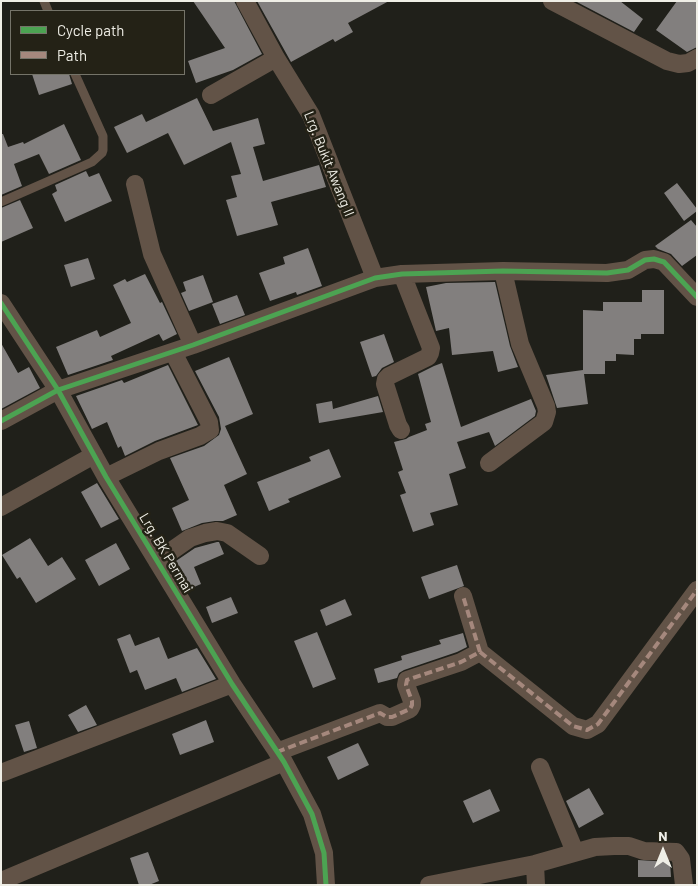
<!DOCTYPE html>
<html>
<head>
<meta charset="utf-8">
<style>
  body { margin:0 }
  #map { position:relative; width:698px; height:886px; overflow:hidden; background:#20201a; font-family:Barlow,sans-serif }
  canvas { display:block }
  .frame { position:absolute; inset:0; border:2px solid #efeee6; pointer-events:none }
  .legend { position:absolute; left:10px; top:10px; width:175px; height:65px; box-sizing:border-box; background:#242216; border:1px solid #757469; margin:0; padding:6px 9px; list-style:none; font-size:15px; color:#efeee6 }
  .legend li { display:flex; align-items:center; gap:10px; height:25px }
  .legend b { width:25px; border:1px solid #757469 }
  .north { position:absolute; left:638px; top:826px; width:50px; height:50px; -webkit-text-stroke:4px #242216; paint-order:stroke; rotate:0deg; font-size:14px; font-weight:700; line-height:20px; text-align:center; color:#efeee6 }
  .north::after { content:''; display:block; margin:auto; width:18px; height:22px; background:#efeee6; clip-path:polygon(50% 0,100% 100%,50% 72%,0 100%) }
</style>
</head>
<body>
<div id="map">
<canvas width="698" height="886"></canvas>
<div class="frame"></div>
<ul class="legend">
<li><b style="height:6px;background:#4ca352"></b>Cycle path</li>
<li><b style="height:6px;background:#a5887d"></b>Path</li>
</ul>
<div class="north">N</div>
</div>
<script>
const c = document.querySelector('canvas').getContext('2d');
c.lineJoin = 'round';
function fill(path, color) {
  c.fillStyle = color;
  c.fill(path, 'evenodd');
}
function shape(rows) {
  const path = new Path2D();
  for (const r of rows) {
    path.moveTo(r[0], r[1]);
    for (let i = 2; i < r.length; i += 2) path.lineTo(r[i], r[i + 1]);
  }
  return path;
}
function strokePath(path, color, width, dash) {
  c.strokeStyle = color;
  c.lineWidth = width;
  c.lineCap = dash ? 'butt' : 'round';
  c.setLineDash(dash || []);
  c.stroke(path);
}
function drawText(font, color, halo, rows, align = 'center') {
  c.font = font + ' Barlow,sans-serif';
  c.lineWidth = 5;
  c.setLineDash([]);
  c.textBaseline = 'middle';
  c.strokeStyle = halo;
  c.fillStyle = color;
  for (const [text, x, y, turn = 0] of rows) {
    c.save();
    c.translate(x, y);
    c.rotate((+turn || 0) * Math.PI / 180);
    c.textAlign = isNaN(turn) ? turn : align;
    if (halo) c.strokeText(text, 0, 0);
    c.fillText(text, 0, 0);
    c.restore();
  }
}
const building = shape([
  [193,1,234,1,262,54,233,70,196,83,188,61,225,48],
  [257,1,389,1,348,23,353,32,335,42,333,39,291,62],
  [575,1,620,1,643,19,634,32],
  [677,1,697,1,697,47,687,52,656,30],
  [32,74,69,74,72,84,39,95],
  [197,98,213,131,258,118,265,144,253,147,263,181,319,165,326,187,271,202,278,225,237,236,226,200,237,197,231,176,241,174,231,142,184,165,168,133,127,153,114,127,142,114,146,122],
  [64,124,81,160,49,174,39,154,14,164,22,186,1,195,1,134,3,134,8,147,23,142,24,144],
  [86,171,89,177,99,173,112,201,65,222,52,194,57,191,55,185],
  [677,183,697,209,697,211,684,221,664,193],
  [20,200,33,228,1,242,1,208],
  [691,220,697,227,697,255,682,266,671,254,658,249,655,246],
  [308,248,322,286,297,295,296,292,270,301,259,273,285,264,283,257],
  [88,258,95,279,71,287,64,265],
  [145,274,160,303,162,302,177,334,163,341,159,334,111,356,113,360,68,375,56,347,97,330,100,337,131,323,113,285,125,279,127,282],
  [203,275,213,302,189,311,181,293,186,291,183,282],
  [495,282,510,346,518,367,498,372,493,351,452,355,449,328,436,331,426,287,446,283],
  [642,290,664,290,664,334,641,334,641,339,634,339,634,355,616,354,616,361,605,361,605,374,584,374,588,404,557,408,546,375,583,370,583,310,603,311,603,302,642,302],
  [237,295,245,315,220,324,212,304],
  [384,334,394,362,382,368,376,376,372,377,360,342],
  [1,343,18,373,29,367,40,388,1,409],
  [229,357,253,414,225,426,247,474,224,485,237,515,223,521,215,521,202,523,182,531,172,508,189,500,170,458,204,446,219,435,221,429,219,417,195,371],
  [442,363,461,427,531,399,536,411,535,416,495,446,489,432,457,442,466,468,449,474,458,505,430,513,434,525,413,532,400,495,406,493,398,472,403,470,394,442,406,439,409,437,427,430,425,424,431,422,418,374,434,366],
  [168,365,198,425,155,441,125,456,121,446,118,448,107,422,92,429,76,396,122,380,124,383],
  [378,396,383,412,319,423,316,404,332,401,333,409],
  [329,449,341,477,288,499,290,502,269,511,257,482,311,461,309,457],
  [97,483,119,519,101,528,81,492],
  [30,538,48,566,62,557,76,579,36,603,20,577,17,579,2,555],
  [217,542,219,542,224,554,194,567,201,584,187,590,173,563,195,548],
  [116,543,130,569,99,586,85,560],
  [457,565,464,586,429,599,421,577],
  [231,597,238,613,212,623,206,607],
  [345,599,352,615,326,626,320,610],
  [317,632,336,679,313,688,294,641],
  [463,633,467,647,457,652,404,670,399,673,397,678,378,683,374,669,402,660,401,656,441,644,439,640],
  [130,634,135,646,159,637,168,659,197,648,216,679,182,692,176,678,145,690,137,670,130,673,117,639],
  [86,705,97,725,78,732,68,715],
  [206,720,214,742,180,755,172,734],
  [29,721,37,748,24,752,15,725],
  [358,743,369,765,338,780,327,757],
  [589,788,604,814,579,828,566,801],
  [490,789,500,811,473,823,463,801],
  [148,852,159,881,149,885,139,885,130,858],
  [638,860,670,862,671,877,638,877]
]);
const lane = shape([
  [44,1,48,11],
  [1,202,92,162,102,153,103,150,103,136,75,74]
]);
const street = shape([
  [245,1,276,58,311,115,375,278],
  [552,1,667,61,679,64,688,63,697,58],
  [211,95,276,58],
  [135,184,152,254,193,345],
  [1,303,58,390,106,477,232,684,284,762,312,814,324,853,326,885],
  [1,421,58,390,193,345,375,278,402,274,503,271,607,273,628,270,645,260,654,259,664,262,697,297],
  [401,430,398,425,385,384,386,379,389,376,428,357,430,353,431,348,402,274],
  [489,463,544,422,547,412,546,406,520,344,503,271],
  [106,477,159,451,200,436,210,430,209,422,173,352],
  [1,507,94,455],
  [157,561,190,538,205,533,217,531,227,533,260,556],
  [480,652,573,726,587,730,598,724,697,590],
  [277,752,380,713,387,717,392,717,410,709,412,705,412,701,406,685,407,680,461,662,480,652,463,596],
  [540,767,575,852],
  [1,773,232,684],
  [535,864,536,885],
  [1,881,284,762],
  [429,885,535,864,595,847,614,846,629,846,644,851,676,852,681,859,684,885]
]);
const quiet = shape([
  [480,652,573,726,587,730,598,724,697,590],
  [277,752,380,713,387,717,392,717,410,709,412,705,412,701,406,685,407,680,461,662,480,652,463,596]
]);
const cycleway = shape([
  [1,303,58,390,106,477,232,684,284,762,312,814,324,853,326,885],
  [1,421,58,390,193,345,375,278,402,274,503,271,607,273,628,270,645,260,654,259,664,262,697,297]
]);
const streetNames = [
  ["Lrg. Bukit Awang II",329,164,68],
  ["Lrg. BK Permai",166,553,59]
];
fill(building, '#827f7e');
strokePath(lane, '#625347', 9);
strokePath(street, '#625347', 18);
strokePath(quiet, '#a5887d', 4, [8, 4]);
strokePath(cycleway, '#4ca352', 5);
drawText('14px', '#efeee6', '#242216', streetNames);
</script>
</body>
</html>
